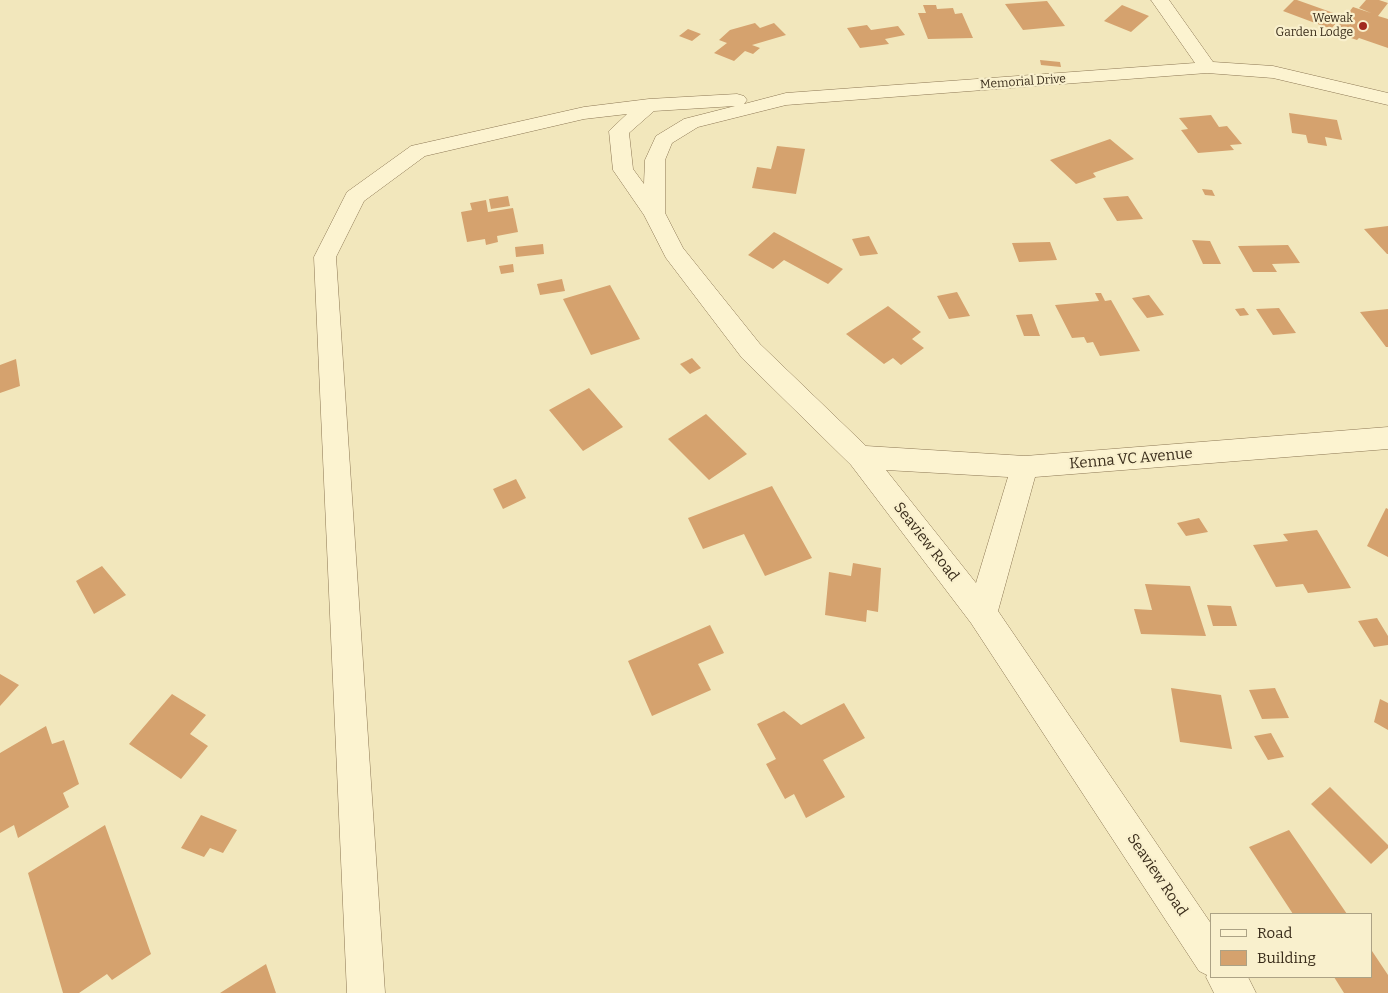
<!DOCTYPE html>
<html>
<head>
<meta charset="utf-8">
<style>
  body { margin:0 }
  #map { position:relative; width:1388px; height:993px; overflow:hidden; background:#f2e7bc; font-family:Bitter,serif }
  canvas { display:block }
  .legend { position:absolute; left:1210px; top:913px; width:162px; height:65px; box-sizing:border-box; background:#f9f0cd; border:1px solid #aca285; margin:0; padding:6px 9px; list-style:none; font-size:15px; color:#392c1a }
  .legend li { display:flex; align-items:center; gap:10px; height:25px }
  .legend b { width:25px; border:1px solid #aca285 }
</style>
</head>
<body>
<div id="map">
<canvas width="1388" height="993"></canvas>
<ul class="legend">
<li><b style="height:6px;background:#fcf3d0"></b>Road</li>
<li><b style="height:14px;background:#d5a26e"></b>Building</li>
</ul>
</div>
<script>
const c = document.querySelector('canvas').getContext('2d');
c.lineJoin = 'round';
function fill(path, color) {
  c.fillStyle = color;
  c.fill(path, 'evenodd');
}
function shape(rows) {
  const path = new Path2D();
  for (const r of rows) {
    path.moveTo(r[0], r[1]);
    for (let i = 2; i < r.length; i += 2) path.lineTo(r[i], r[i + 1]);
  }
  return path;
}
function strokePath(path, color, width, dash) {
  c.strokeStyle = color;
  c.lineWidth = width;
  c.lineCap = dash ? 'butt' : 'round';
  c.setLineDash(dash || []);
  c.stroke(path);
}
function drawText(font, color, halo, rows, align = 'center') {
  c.font = font + ' Bitter,serif';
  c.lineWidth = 4.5;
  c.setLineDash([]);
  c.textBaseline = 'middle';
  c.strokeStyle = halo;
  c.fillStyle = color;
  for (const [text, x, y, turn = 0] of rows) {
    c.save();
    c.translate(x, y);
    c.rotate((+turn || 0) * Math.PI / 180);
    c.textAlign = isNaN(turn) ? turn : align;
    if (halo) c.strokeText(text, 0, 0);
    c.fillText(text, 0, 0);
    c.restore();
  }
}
const building = shape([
  [1294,0,1297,0,1342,16,1331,29,1283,11],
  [1366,0,1379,0,1388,3,1378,16,1388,19,1388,48,1359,38,1357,40,1333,32,1353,7,1371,13,1359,8],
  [1047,1,1065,26,1023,30,1005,4],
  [923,5,936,5,937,9,953,8,955,14,962,13,973,38,928,39,918,13,926,13],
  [1122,5,1149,16,1131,32,1104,21],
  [755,23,760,28,774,23,786,35,752,45,760,48,753,54,745,51,734,61,714,53,727,43,719,40,730,30],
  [867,25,871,30,898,26,905,35,885,39,889,44,860,48,847,28],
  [688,29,701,34,692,41,679,36],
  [1040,60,1060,62,1061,67,1041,65],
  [1289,113,1337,120,1342,140,1325,137,1327,146,1308,143,1306,135,1292,133],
  [1211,115,1219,127,1227,126,1242,144,1230,145,1234,150,1198,153,1181,130,1188,129,1179,118],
  [1110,139,1134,159,1093,173,1096,177,1076,184,1050,160],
  [777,146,805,149,796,194,752,188,757,167,771,169],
  [1202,189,1212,190,1215,196,1205,195],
  [508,196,510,206,491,209,489,199],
  [1128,196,1143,219,1117,221,1103,198],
  [486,200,488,212,513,208,518,232,497,236,498,242,486,245,485,239,467,242,461,212,472,210,470,203],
  [1388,226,1388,254,1387,254,1364,229],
  [774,232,843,269,828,284,784,260,773,269,748,255],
  [869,236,878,254,860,256,852,239],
  [1192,240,1210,241,1221,264,1203,264],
  [1050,242,1057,260,1019,262,1012,243],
  [543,244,544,254,516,257,515,247],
  [1288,245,1300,263,1272,264,1277,272,1253,272,1238,246],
  [513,264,514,272,501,274,499,266],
  [562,279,565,291,540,295,537,284],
  [610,285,640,339,591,355,563,299],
  [957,292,970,316,949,319,937,296],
  [1095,293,1101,293,1105,301,1111,300,1140,351,1100,356,1093,342,1087,343,1084,337,1072,338,1055,305,1099,301],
  [1149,295,1164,315,1147,318,1132,298],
  [888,306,921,332,912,339,924,348,901,365,893,358,884,364,846,334],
  [1244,308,1249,315,1240,316,1235,309],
  [1279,308,1296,333,1273,335,1256,309],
  [1388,309,1388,347,1386,347,1360,312],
  [1032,314,1040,336,1024,336,1016,315],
  [692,358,701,368,690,374,680,364],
  [16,359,20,386,0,393,0,365],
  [589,388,623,427,583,451,549,410],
  [706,414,747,454,709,480,668,439],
  [516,479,526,498,503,509,493,489],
  [772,486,812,558,765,576,744,534,703,549,688,518],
  [1386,508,1388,509,1388,557,1367,546],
  [1199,518,1208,532,1186,536,1177,523],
  [1317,530,1351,588,1308,593,1303,584,1276,587,1253,545,1288,541,1283,534],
  [853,563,881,568,878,612,867,610,866,622,825,615,829,572,851,576],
  [102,566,126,595,94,614,76,581],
  [1145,584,1190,586,1206,636,1141,634,1134,609,1152,610],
  [1207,605,1231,606,1237,626,1213,626],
  [1377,618,1388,636,1388,645,1374,647,1358,621],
  [710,625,724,653,698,664,711,690,652,716,628,661],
  [0,674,19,685,0,706],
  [1171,688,1221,695,1232,749,1180,742],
  [1275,688,1289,718,1262,719,1249,690],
  [172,694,206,715,190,734,208,746,181,779,129,744],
  [1380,699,1388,703,1388,730,1374,722],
  [844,703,865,738,823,760,845,797,806,818,794,794,785,799,766,764,776,759,757,724,784,711,801,725],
  [46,726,52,744,64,740,79,784,63,793,69,807,18,838,14,825,0,833,0,753],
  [1271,733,1284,757,1268,760,1254,736],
  [1330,787,1388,845,1388,848,1371,864,1311,804],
  [201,815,237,830,223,853,210,848,204,857,181,848],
  [105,825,151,954,112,980,107,974,79,993,63,993,28,873],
  [1289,830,1347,914,1293,914,1249,847],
  [1372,951,1388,975,1388,993,1344,993,1334,977,1372,977],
  [266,964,276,993,220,993]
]);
const minor = shape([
  [1151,0,1169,0,1213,62,1273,66,1388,93,1388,105,1273,78,1207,73,786,105,698,127,672,143,665,160,665,213,683,248,760,344,866,446,1025,456,1388,427,1388,449,1035,477,998,611,1212,925,1212,977,1248,977,1256,993,1214,993,1206,977,1207,975,1199,971,971,623,851,465,742,358,666,258,644,215,613,170,609,131,627,114,584,119,425,156,364,201,336,257,385,993,347,993,314,257,347,192,411,146,584,107,649,99,737,94,744,96,747,100,744,104,786,93,1195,63,1151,0],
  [735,106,684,119,656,136,645,160,644,184,633,169,629,133,654,111,735,106],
  [886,470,1008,477,976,583,886,470]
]);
const markers = [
  [1363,26,5,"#a1291e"]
];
const farPoinames = [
  ["Wewak",1353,19],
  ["Garden Lodge",1353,33]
];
const farStreetnames = [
  ["Memorial Drive",1023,82,-4]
];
const streetNames = [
  ["Kenna VC Avenue",1131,459,-5],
  ["Seaview Road",926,542,52],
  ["Seaview Road",1157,875,56]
];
fill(building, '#d5a26e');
strokePath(minor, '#8c7754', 1);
fill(minor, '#fcf3d0');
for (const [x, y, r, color] of markers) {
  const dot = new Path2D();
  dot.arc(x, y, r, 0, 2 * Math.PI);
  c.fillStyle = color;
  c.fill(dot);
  strokePath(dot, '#f9f0cd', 2);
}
drawText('12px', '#392c1a', '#f9f0cd', farPoinames, 'right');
drawText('12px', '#392c1a', '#f9f0cd', farStreetnames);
drawText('15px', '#392c1a', '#f9f0cd', streetNames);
</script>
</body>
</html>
